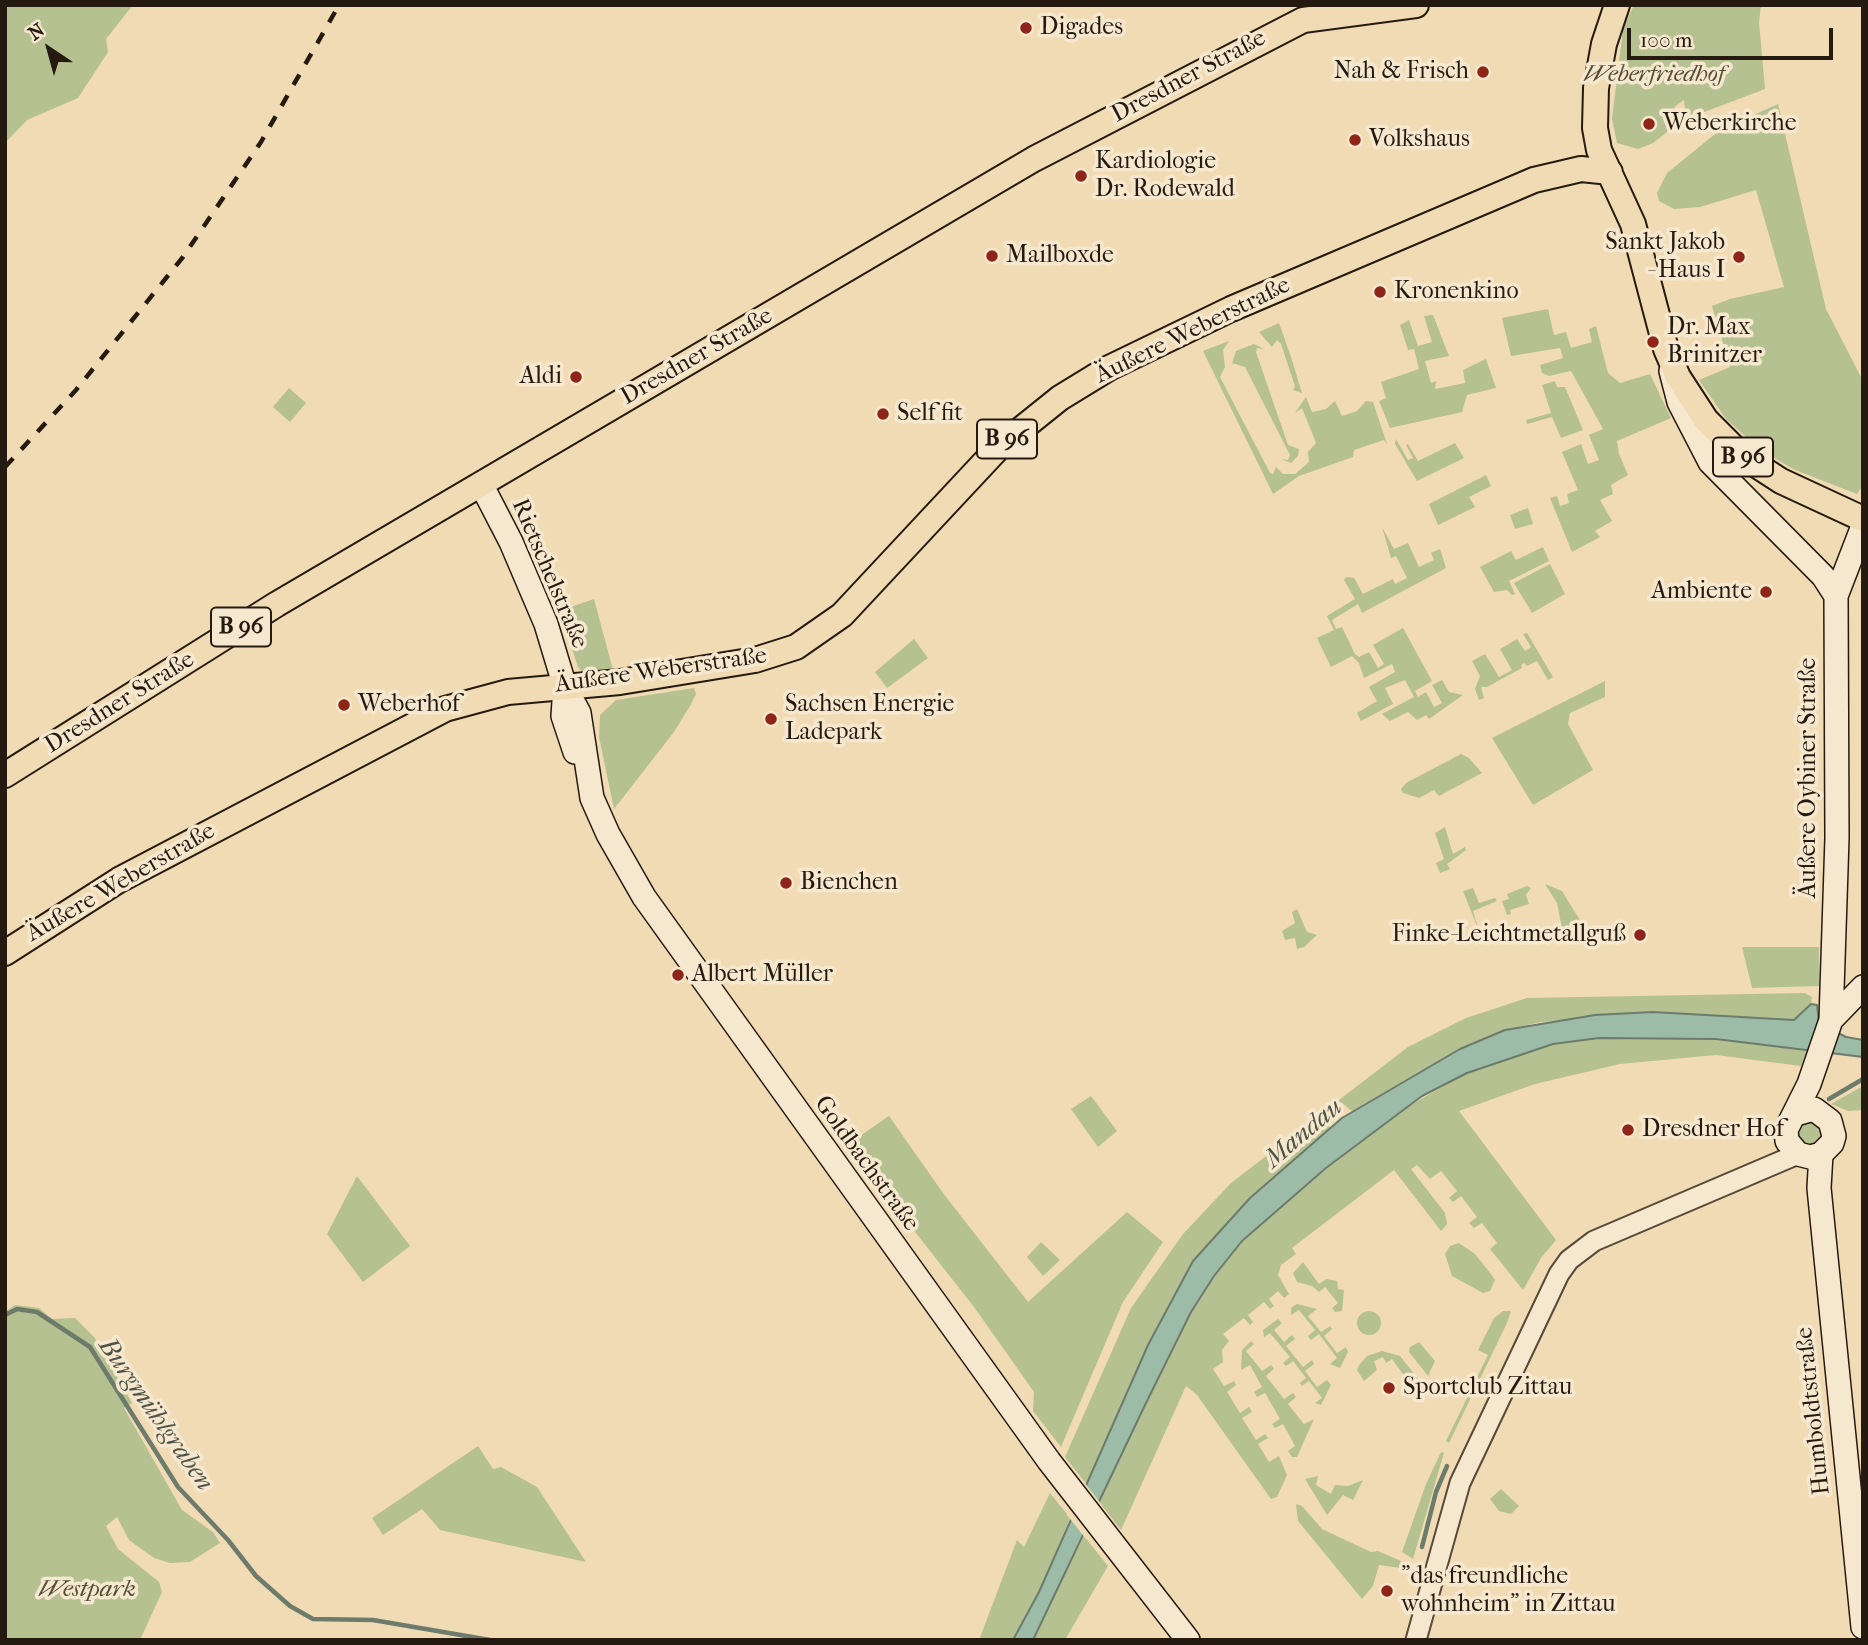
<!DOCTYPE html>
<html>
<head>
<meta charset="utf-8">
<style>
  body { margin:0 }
  #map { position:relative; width:1868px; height:1645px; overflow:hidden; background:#f1dbb4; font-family:"IM FELL French Canon",serif }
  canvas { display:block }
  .frame { position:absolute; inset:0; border:7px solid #251a10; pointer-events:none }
  .north { position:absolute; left:14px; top:14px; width:70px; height:70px; -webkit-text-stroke:5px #f6e8ce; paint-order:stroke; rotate:324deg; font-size:19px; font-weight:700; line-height:28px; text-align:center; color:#251a10 }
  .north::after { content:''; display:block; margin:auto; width:24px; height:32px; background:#251a10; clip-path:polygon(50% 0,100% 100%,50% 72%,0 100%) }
  .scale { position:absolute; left:1627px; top:28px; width:206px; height:32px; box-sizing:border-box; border:4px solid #251a10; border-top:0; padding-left:9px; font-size:21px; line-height:24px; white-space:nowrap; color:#251a10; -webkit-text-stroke:5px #f6e8ce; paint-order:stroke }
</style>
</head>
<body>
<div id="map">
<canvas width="1868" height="1645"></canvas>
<div class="frame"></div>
<div class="north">N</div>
<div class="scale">100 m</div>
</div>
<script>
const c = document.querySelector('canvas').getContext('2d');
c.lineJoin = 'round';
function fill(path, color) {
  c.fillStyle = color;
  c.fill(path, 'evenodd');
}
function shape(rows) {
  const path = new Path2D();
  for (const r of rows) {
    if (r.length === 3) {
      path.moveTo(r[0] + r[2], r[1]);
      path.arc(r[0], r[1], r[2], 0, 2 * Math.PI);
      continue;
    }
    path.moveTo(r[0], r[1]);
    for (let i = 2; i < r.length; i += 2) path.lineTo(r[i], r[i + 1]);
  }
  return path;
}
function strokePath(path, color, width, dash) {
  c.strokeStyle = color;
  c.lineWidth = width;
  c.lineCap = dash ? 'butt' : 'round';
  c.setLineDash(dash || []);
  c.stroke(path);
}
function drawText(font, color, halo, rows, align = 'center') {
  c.font = font + ' "IM FELL French Canon",serif';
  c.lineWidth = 7;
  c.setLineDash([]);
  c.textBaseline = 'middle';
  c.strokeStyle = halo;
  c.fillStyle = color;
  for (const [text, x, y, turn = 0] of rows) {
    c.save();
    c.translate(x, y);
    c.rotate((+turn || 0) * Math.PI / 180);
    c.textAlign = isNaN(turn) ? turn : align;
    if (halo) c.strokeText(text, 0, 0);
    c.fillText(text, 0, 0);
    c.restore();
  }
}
const green = shape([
  [5,5,133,5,106,39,108,52,78,98,27,120,5,143],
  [1634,5,1761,5,1759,22,1765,89,1686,119,1684,100,1674,107,1679,113,1676,125,1653,143,1638,149,1617,143,1612,119,1623,29],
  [1778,104,1826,309,1863,381,1863,485,1857,494,1795,470,1762,451,1726,419,1699,380,1730,367,1712,306,1730,299,1784,287,1756,190,1700,207,1674,209,1659,201,1657,193,1667,173,1720,130],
  [1548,309,1554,335,1566,332,1571,348,1592,342,1589,329,1596,326,1608,373,1620,383,1650,374,1671,418,1617,441,1619,454,1628,475,1611,485,1613,494,1600,500,1612,521,1595,531,1600,537,1572,552,1550,498,1557,496,1560,506,1569,503,1567,494,1578,490,1562,452,1581,444,1588,464,1599,460,1589,435,1603,429,1571,371,1549,376,1542,373,1540,365,1563,358,1560,348,1511,356,1502,318],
  [1433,315,1449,356,1425,361,1431,383,1436,381,1435,389,1465,383,1463,370,1486,359,1496,388,1467,395,1462,412,1390,428,1379,401,1386,398,1381,382,1419,369,1414,349,1408,350,1400,325,1409,320,1418,346,1432,342,1424,316],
  [1279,323,1291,357,1302,393,1293,390,1295,386,1281,344,1277,340,1272,347,1259,332],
  [1229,341,1223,350,1225,367,1220,377,1270,473,1273,474,1276,467,1283,474,1295,474,1309,462,1308,452,1316,443,1302,408,1295,413,1306,397,1312,412,1326,409,1335,401,1342,416,1357,411,1366,401,1373,402,1387,444,1384,440,1354,450,1353,457,1299,476,1273,494,1203,351],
  [1254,344,1264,349,1257,348,1256,352,1288,445,1299,449,1298,456,1291,463,1281,459,1288,460,1290,455,1245,367,1232,363,1236,351],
  [1555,381,1557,387,1565,387,1583,430,1561,438,1552,417,1527,424,1526,420,1551,413,1542,385],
  [289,388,306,403,290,422,273,407],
  [1396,439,1408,460,1413,458,1406,445,1408,444,1418,461,1455,443,1464,458,1417,481,1395,444],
  [1486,475,1491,486,1469,497,1475,507,1438,525,1429,504],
  [1528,508,1533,524,1515,529,1510,515],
  [1382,527,1394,549,1408,543,1419,567,1434,560,1431,553,1440,549,1446,568,1362,613,1358,604,1332,620,1336,629,1342,627,1355,654,1359,657,1369,652,1378,668,1384,664,1373,645,1403,628,1432,681,1415,691,1418,697,1426,692,1434,707,1442,703,1432,685,1442,680,1449,692,1463,695,1429,719,1426,715,1417,720,1408,712,1390,721,1382,714,1414,697,1405,680,1385,688,1393,704,1361,721,1357,713,1377,701,1369,687,1395,672,1392,664,1364,678,1359,663,1352,656,1331,667,1317,638,1334,630,1327,616,1355,599,1344,580,1346,577,1354,578,1363,594,1393,579,1395,584,1407,578,1396,556,1391,558],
  [1543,547,1549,561,1509,581,1515,594,1512,595,1507,590,1494,592,1480,567,1511,551,1516,560],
  [1550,564,1565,594,1532,613,1514,583],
  [594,599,613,670,583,673,578,667,559,611],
  [1527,633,1553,677,1548,680,1537,661,1527,666,1524,663,1521,665,1522,668,1487,687,1481,687,1484,698,1479,700,1475,689,1480,676,1472,661,1485,654,1499,677,1512,670,1500,649,1517,639,1525,651,1531,647,1523,634],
  [914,639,928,658,887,688,875,672],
  [1605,681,1605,697,1570,713,1568,724,1593,770,1533,805,1492,738],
  [694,688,696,694,690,706,674,732,614,809,599,737,600,715,616,700],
  [1461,754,1469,758,1482,773,1439,796,1434,790,1419,798,1403,793,1401,789,1406,783],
  [1445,827,1453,854,1465,847,1466,850,1447,864,1450,869,1440,873,1436,863,1444,859,1435,833],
  [1545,884,1562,891,1583,925,1577,936,1564,938,1557,903],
  [1527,886,1531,888,1526,895,1529,904,1510,910,1511,914,1507,915,1502,901,1509,899,1507,894],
  [1473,888,1479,903,1495,898,1497,901,1473,911,1479,931,1463,891],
  [1297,909,1307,932,1317,935,1304,947,1297,949,1295,938,1285,940,1282,931,1295,923,1292,912],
  [1742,947,1819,947,1819,986,1752,988],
  [1805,993,1812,997,1811,1004,1794,1020,1653,1012,1541,1022,1505,1030,1460,1049,1354,1113,1341,1102,1330,1111,1327,1120,1331,1131,1250,1198,1193,1261,1148,1345,1087,1485,1065,1457,1131,1308,1183,1234,1231,1183,1408,1047,1466,1018,1527,998],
  [1652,1036,1716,1039,1807,1051,1801,1066,1716,1055,1620,1064,1535,1084,1459,1111,1556,1240,1541,1258,1523,1290,1490,1249,1497,1243,1482,1223,1474,1228,1469,1223,1477,1217,1461,1196,1453,1202,1449,1198,1457,1191,1441,1171,1430,1179,1417,1165,1411,1169,1445,1213,1447,1224,1441,1231,1394,1170,1292,1248,1296,1254,1281,1265,1278,1275,1289,1294,1284,1298,1278,1291,1269,1299,1274,1306,1270,1309,1264,1302,1248,1315,1253,1322,1250,1325,1244,1318,1223,1334,1229,1341,1222,1350,1223,1362,1213,1369,1224,1386,1234,1381,1236,1385,1227,1392,1240,1413,1249,1407,1252,1412,1242,1418,1256,1440,1265,1434,1268,1438,1258,1444,1269,1462,1279,1456,1287,1475,1277,1497,1271,1499,1197,1395,1186,1386,1121,1530,1099,1502,1146,1403,1191,1312,1214,1276,1242,1241,1268,1217,1273,1216,1276,1208,1405,1108,1467,1073,1553,1044,1599,1038],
  [1863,1086,1863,1110,1848,1111,1831,1104],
  [1091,1096,1117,1131,1098,1147,1071,1109],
  [889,1116,943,1193,1028,1302,1127,1212,1163,1242,1123,1302,1061,1447,1033,1411,1034,1392,974,1307,847,1145],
  [1809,1119,1823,1129,1822,1138,1812,1147,1800,1143,1796,1130],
  [357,1176,410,1246,363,1282,327,1234],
  [1041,1242,1060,1260,1043,1276,1027,1257],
  [1459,1243,1475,1254,1490,1273,1495,1280,1490,1291,1483,1293,1452,1276,1445,1254,1450,1246],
  [1303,1262,1319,1284,1326,1279,1337,1281,1338,1289,1344,1290,1342,1311,1335,1312,1332,1308,1338,1303,1325,1287,1319,1292,1312,1286,1297,1282,1293,1273],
  [1297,1304,1317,1309,1308,1316,1321,1332,1330,1326,1332,1329,1324,1336,1337,1353,1346,1347,1348,1352,1340,1368,1330,1364,1337,1358,1319,1334,1311,1340,1308,1336,1315,1330,1299,1310,1291,1315,1291,1308],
  [15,1305,39,1308,52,1319,75,1318,95,1338,132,1403,124,1408,182,1510,213,1532,220,1543,190,1562,170,1563,154,1558,129,1540,117,1517,106,1526,118,1549,159,1582,162,1592,140,1640,5,1640,5,1312],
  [1503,1311,1511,1311,1507,1323,1449,1443,1446,1441,1488,1355,1478,1350,1494,1318],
  [1369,1323,12],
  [1278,1319,1282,1323,1274,1330,1284,1342,1292,1335,1295,1339,1286,1346,1303,1367,1312,1360,1314,1364,1305,1371,1317,1387,1327,1380,1331,1385,1321,1405,1315,1403,1322,1398,1309,1381,1302,1386,1300,1383,1306,1378,1293,1361,1286,1366,1283,1363,1290,1357,1270,1333,1264,1337,1263,1330],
  [1251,1341,1254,1344,1246,1351,1262,1371,1271,1365,1274,1369,1266,1376,1284,1399,1293,1393,1296,1397,1288,1404,1304,1424,1314,1419,1297,1457,1292,1457,1288,1451,1295,1446,1283,1424,1275,1428,1272,1424,1280,1419,1265,1393,1257,1397,1254,1392,1262,1387,1250,1365,1241,1370,1242,1350],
  [1419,1342,1435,1361,1428,1376,1409,1352,1410,1347],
  [1382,1351,1400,1356,1423,1385,1418,1395,1392,1359,1386,1363,1383,1357,1374,1361,1377,1370,1364,1381,1357,1370,1359,1365,1367,1356],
  [478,1446,493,1469,501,1467,537,1487,586,1562,440,1530,422,1509,383,1535,372,1518],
  [1441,1452,1444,1453,1413,1559,1402,1552,1426,1484],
  [1318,1476,1316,1485,1331,1494,1335,1485,1348,1486,1363,1480,1353,1500,1343,1495,1327,1515,1305,1479],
  [1501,1489,1519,1506,1511,1514,1499,1511,1490,1499],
  [1050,1493,1070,1518,1039,1592,1013,1640,979,1640,1017,1540,1024,1547],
  [1296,1504,1302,1506,1322,1529,1371,1552,1378,1551,1401,1561,1400,1568,1379,1565,1373,1586,1362,1599,1298,1521],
  [1084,1536,1108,1566,1065,1640,1033,1640]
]);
const water = shape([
  [1811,1004,1817,1005,1819,1023,1846,1037,1863,1040,1863,1057,1716,1039,1599,1038,1553,1044,1467,1073,1422,1096,1326,1168,1242,1241,1214,1276,1191,1312,1146,1403,1033,1640,1013,1640,1039,1592,1148,1345,1193,1261,1250,1198,1342,1118,1460,1049,1505,1030,1595,1015,1653,1012,1794,1020,1811,1004]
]);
const pier = shape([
  [1084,1482,1102,1505,1086,1539,1067,1515]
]);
const stream = shape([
  [1829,1099,1863,1079],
  [5,1315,17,1309,37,1312,90,1347,178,1487,228,1540,256,1576,290,1606,313,1619,373,1620,490,1640],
  [1422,1547,1436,1492,1447,1466]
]);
const tertiary = shape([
  [1416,1640,1460,1483,1559,1274,1569,1260,1594,1241,1798,1154]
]);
const secondary = shape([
  [1671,371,1679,402,1710,462,1823,576,1836,596],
  [481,484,511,542,546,624,565,687,563,716,575,752],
  [565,687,579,713,592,798,608,834,644,897,1049,1461,1188,1640],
  [1831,1020,1863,987],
  [1796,1114,1814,1109,1830,1121,1834,1136,1832,1143,1821,1154,1810,1157,1798,1154,1787,1141,1786,1130,1809,1084,1831,1020,1837,838,1836,596,1863,526],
  [1821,1154,1819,1188,1863,1627]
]);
const primary = shape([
  [1617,5,1604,44,1596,88,1595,128,1599,150,1633,224,1666,349,1678,377,1706,420,1741,455,1781,481,1863,519],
  [5,775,277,604,1034,159,1303,20,1416,5],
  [5,953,119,880,445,709,508,692,620,682,755,660,796,647,842,615,999,447,1060,398,1109,368,1231,309,1534,180,1581,169,1610,172]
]);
const rail = shape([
  [5,467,76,390,183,257,261,142,339,5]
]);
const markers = [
  [1026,28,7,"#8f2418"],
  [1483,72,7,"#8f2418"],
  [1649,124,7,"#8f2418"],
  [1355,140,7,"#8f2418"],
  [1081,176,7,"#8f2418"],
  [992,256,7,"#8f2418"],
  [1739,257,7,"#8f2418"],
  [1380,292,7,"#8f2418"],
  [1653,342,7,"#8f2418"],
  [576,377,7,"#8f2418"],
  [883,414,7,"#8f2418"],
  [1766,592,7,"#8f2418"],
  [344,705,7,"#8f2418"],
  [771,719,7,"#8f2418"],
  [786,883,7,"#8f2418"],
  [1640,935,7,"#8f2418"],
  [678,975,7,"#8f2418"],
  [1628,1130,7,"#8f2418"],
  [1389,1388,7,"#8f2418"],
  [1387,1591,7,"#8f2418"]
];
const shields = [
  [1007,439,60],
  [1743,457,60],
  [241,627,60]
];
const shieldNames = [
  ["B 96",1007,439],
  ["B 96",1743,457],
  ["B 96",241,627]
];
const poiNames = [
  ["Digades",1040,28],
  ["Nah & Frisch",1469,72,"right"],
  ["Weberkirche",1663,124],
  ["Volkshaus",1369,140],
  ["Kardiologie",1095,162],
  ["Dr. Rodewald",1095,190],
  ["Sankt Jakob",1725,243,"right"],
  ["- Haus I",1725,271,"right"],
  ["Mailboxde",1006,256],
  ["Kronenkino",1394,292],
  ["Dr. Max",1667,328],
  ["Brinitzer",1667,356],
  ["Aldi",562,377,"right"],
  ["Self fit",897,414],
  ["Ambiente",1752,592,"right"],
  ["Weberhof",358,705],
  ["Sachsen Energie",785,705],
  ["Ladepark",785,733],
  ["Bienchen",800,883],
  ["Finke-Leichtmetallguß",1626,935,"right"],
  ["Albert Müller",692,975],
  ["Dresdner Hof",1642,1130],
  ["Sportclub Zittau",1403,1388],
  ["\"das freundliche",1401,1577],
  ["wohnheim\" in Zittau",1401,1605]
];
const parkNames = [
  ["Weberfriedhof",1654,75],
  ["Westpark",87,1590]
];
const streetNames = [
  ["Dresdner Straße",1189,77,-28],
  ["Äußere Weberstraße",1193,331,-26],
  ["Dresdner Straße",697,357,-30],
  ["Rietschelstraße",549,574,67],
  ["Äußere Weberstraße",661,671,-8],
  ["Dresdner Straße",120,703,-32],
  ["Äußere Oybiner Straße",1809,778,-90],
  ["Äußere Weberstraße",121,883,-30],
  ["Goldbachstraße",866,1164,54],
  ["Humboldtstraße",1814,1411,-96]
];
const waterNames = [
  ["Mandau",1304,1134,-40],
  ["Burgmühlgraben",155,1415,55]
];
fill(green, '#b5c191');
fill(water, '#9cbca8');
strokePath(water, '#6c7b6b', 2);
fill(pier, '#f1dbb4');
strokePath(stream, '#6c7b6b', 4.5);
strokePath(tertiary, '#584a39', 23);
strokePath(secondary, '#251a10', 26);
strokePath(primary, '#251a10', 28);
strokePath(tertiary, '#f6e8ce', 19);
strokePath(secondary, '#f6e8ce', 23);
strokePath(primary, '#f1dbb4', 24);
strokePath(rail, '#251a10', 4.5, [12, 12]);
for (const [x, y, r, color] of markers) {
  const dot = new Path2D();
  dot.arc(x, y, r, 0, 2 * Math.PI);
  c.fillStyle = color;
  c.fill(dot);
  strokePath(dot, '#f6e8ce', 2.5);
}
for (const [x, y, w] of shields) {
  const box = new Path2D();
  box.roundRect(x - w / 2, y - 19.5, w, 39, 5);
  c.fillStyle = '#f6e8ce';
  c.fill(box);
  strokePath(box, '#251a10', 2);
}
drawText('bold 23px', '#251a10', null, shieldNames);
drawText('24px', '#251a10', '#f6e8ce', poiNames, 'left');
drawText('italic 24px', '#504c37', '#f6e8ce', parkNames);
drawText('24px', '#251a10', '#f6e8ce', streetNames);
drawText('italic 26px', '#4f5345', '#f6e8ce', waterNames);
</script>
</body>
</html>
